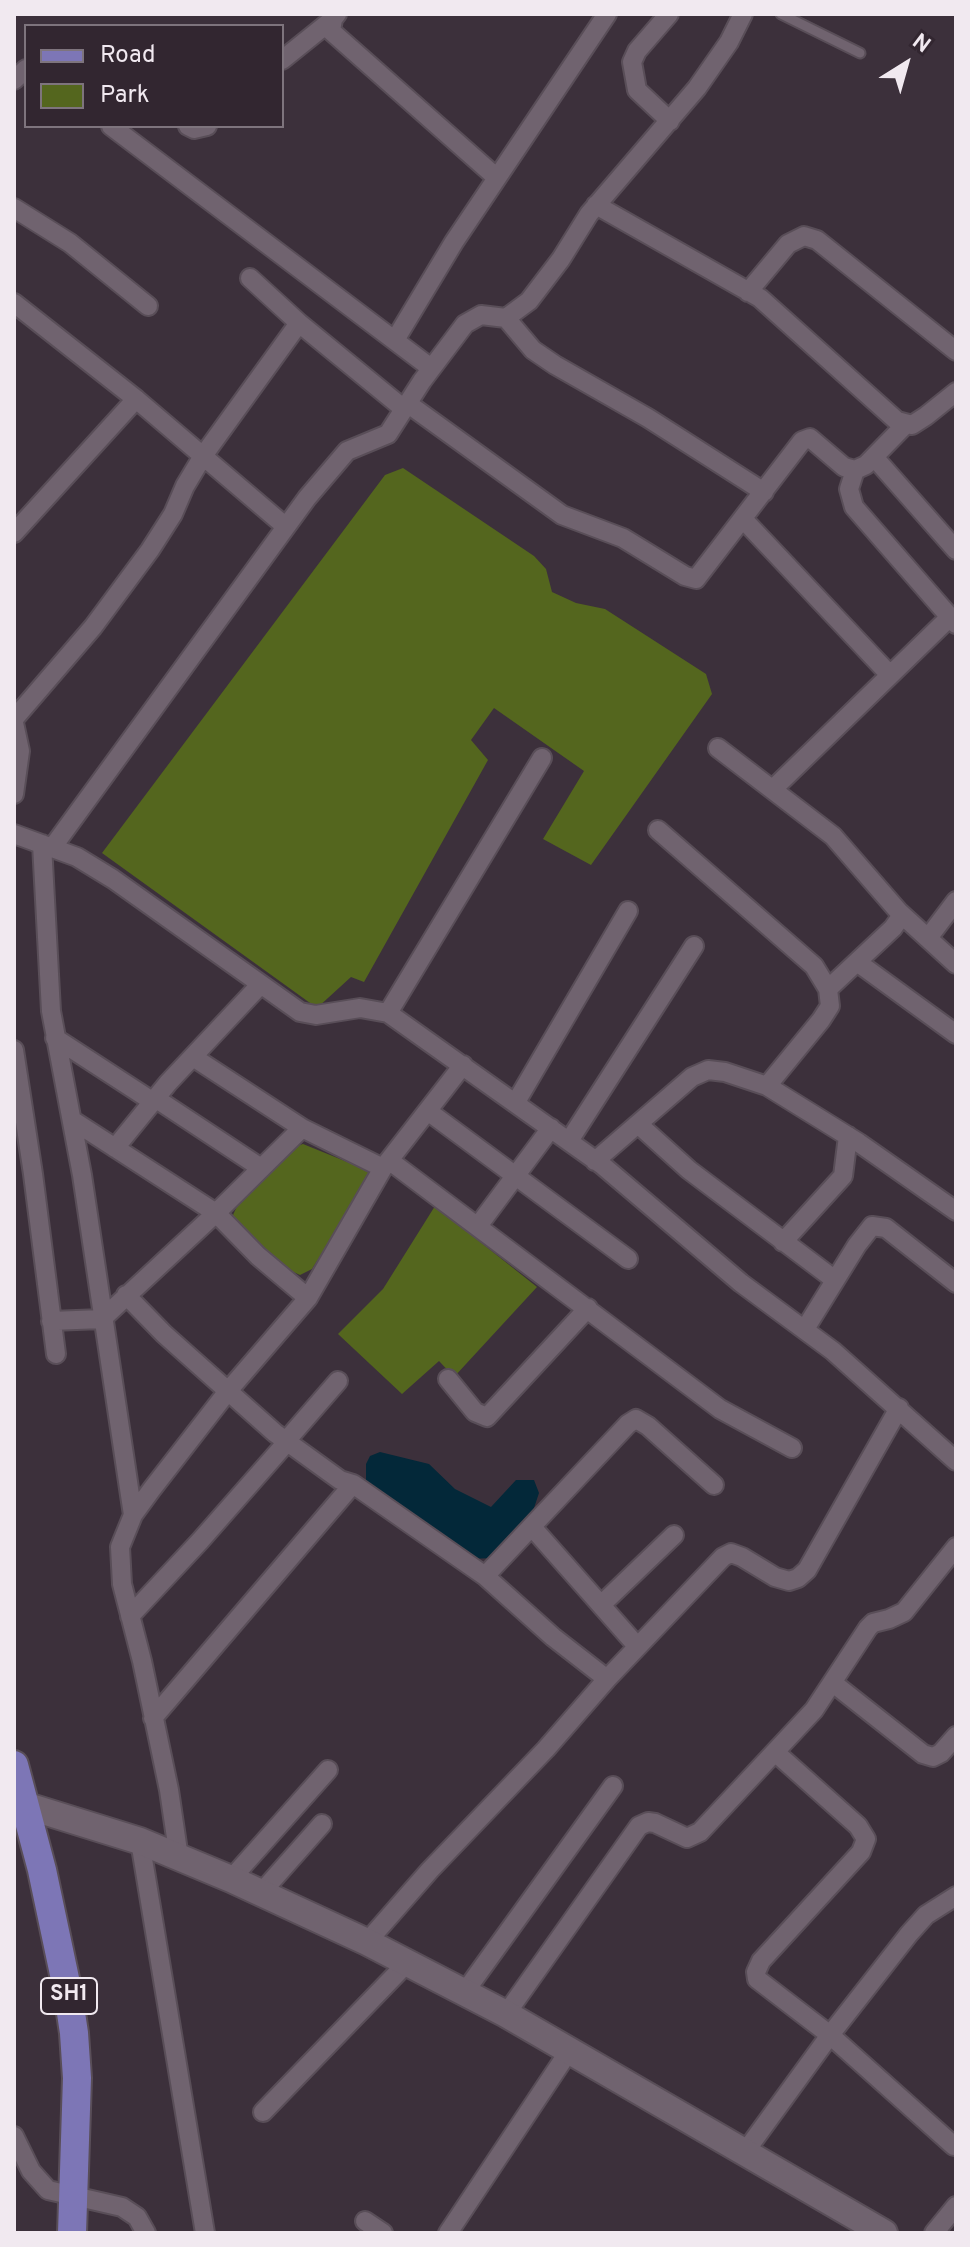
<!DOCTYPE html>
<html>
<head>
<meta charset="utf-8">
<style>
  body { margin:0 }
  #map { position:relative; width:970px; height:2247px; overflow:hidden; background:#3c303b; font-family:Overpass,sans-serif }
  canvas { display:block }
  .frame { position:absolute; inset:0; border:16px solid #f1e9f0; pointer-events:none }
  .legend { position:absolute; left:24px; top:24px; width:260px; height:104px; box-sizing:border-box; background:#322630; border:2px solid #7e747d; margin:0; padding:10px 14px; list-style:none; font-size:24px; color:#f1e9f0 }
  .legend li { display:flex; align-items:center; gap:16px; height:40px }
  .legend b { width:40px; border:2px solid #7e747d }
  .north { position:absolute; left:866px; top:24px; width:80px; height:80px; -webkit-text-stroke:6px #322630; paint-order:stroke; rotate:37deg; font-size:22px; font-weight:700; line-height:32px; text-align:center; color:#f1e9f0 }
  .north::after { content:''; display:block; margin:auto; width:28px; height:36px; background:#f1e9f0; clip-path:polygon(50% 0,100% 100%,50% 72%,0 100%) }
</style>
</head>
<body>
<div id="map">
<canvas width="970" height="2247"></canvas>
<div class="frame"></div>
<ul class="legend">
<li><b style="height:10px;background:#7d76b6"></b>Road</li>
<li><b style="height:22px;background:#54661e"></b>Park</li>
</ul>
<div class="north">N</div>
</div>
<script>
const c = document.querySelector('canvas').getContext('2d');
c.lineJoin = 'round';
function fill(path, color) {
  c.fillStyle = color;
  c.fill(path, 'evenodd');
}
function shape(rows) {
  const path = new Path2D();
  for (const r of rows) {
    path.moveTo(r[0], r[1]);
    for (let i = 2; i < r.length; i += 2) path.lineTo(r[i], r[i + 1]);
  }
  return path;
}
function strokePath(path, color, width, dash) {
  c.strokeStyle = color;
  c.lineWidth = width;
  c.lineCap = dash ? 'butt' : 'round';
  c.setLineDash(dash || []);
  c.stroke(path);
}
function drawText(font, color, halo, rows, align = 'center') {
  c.font = font + ' Overpass,sans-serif';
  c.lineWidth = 7;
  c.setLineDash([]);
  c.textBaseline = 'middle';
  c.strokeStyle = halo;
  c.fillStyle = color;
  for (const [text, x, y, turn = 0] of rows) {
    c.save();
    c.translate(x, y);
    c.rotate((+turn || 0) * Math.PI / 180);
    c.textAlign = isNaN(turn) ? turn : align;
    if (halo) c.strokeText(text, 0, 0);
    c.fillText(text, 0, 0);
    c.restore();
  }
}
const green = shape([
  [403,468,534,556,546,569,552,592,576,603,605,609,706,674,712,694,591,865,543,839,584,771,494,708,471,740,488,760,364,982,351,977,317,1008,102,853,385,475],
  [303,1144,372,1172,312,1269,300,1275,287,1269,232,1217,240,1200,288,1149],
  [435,1206,537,1287,454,1377,439,1361,402,1394,338,1334,383,1289]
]);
const water = shape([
  [380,1452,429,1464,455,1489,491,1507,516,1480,534,1480,539,1493,531,1517,492,1558,471,1559,366,1484,366,1464,370,1456]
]);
const lane = shape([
  [781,14,860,53]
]);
const street = shape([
  [337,14,333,19,331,31,497,178],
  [669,14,637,51,632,62,637,90,670,121],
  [282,60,333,19],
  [14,80,26,69],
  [111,126,431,368],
  [188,126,194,129,207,126],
  [596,205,760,298,897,421,912,425,926,416,956,392],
  [14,208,70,243,148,306],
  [250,278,299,323,404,409],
  [748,292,788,244,804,236,817,240,956,351],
  [14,303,136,399,285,526],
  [506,318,533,350,555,365,648,418,764,492],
  [395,340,454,242,607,14],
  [407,403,562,515,623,538,685,576,696,579,802,441,810,438,844,467,855,470,866,465,906,424],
  [874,457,956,550],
  [855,470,849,489,854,507,956,624],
  [743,519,890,675],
  [14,533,136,399],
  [14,719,93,627,150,550,173,514,185,486,203,456,299,323],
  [14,723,20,751,14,794],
  [718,748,833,836,899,912,900,918,893,928,828,989],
  [773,789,950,617],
  [658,830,814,966,828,989,830,1006,821,1020,767,1086],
  [14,834,77,857,113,879,300,1012,316,1015,360,1008,388,1013,602,1165,741,1283,833,1351,956,1461],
  [42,844,51,1011,82,1175,133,1515],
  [52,848,307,498,347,451,388,434,422,381,465,324,481,315,506,318,529,301,561,259,589,214,697,88,729,42,743,14],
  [899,912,956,964],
  [928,938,956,901],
  [857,962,956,1034],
  [388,1013,542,758],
  [55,1038,152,1101],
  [14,1050,33,1174,56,1354],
  [193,1057,302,1128,383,1168],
  [155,1098,261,1168],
  [516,1102,628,911],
  [429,1112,628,1259],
  [72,1120,216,1213,258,1256,308,1298],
  [638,1124,689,1170,835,1280],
  [569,1141,694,946],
  [115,1148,168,1083,260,985],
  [390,1161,720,1409,792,1448],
  [595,1161,692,1077,708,1070,725,1072,767,1086,859,1143,956,1211],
  [478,1226,551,1128],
  [783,1242,843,1176,848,1136],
  [126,1295,164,1334,275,1433,340,1480,353,1484,485,1576,553,1637,607,1679,546,1749,430,1870,367,1942],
  [51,1321,102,1319,216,1213,302,1128],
  [805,1329,857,1245,872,1226,886,1228,956,1283],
  [448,1379,475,1412,487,1417,588,1308],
  [286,1441,338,1381],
  [532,1527,637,1646],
  [485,1576,628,1424,636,1419,648,1426,714,1485],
  [601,1605,674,1535],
  [130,1616,200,1541,287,1442],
  [607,1679,723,1557,731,1553,742,1557,775,1577,789,1581,798,1578,807,1570,899,1408],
  [833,1683,923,1754,933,1757,941,1753,956,1736],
  [153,1718,353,1484],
  [775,1752,858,1826,866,1839,861,1852,761,1961,756,1972,757,1979,830,2035,954,2146],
  [140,1841,205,2233],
  [179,1858,169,1790,142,1661,122,1584,120,1547,133,1515,152,1489,228,1391,308,1298,383,1168,463,1065],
  [231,1879,328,1770],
  [261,1893,322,1824],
  [464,1993,613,1786],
  [506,2014,639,1826,648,1822,655,1823,687,1838,700,1832,814,1710,868,1628,873,1623,889,1619,904,1612,956,1547],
  [263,2112,406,1964],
  [14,2136,31,2171,48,2190,122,2207,137,2217,146,2233],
  [745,2152,830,2035,909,1934,926,1915,956,1896],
  [365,2221,383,2233],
  [448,2233,569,2051],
  [934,2233,956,2206]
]);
const secondary = shape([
  [24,1805,140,1841,231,1879,367,1942,506,2014,884,2233]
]);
const primary = shape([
  [14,1765,42,1870,68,1993,74,2033,77,2078,72,2233]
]);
const shields = [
  [69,1996,56]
];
const shieldNames = [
  ["SH1",69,1996]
];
fill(green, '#54661e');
fill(water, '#032839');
strokePath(lane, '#594e58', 13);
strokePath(street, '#594e58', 22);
strokePath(secondary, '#594e58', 30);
strokePath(primary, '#594e58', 32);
strokePath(lane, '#70636f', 9);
strokePath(street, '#70636f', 18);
strokePath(secondary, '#70636f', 26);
strokePath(primary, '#7d76b6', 28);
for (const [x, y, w] of shields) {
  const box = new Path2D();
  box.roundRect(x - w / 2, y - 18, w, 36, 6);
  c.fillStyle = '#322630';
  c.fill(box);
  strokePath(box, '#f1e9f0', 2);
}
drawText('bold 22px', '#f1e9f0', null, shieldNames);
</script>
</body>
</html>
